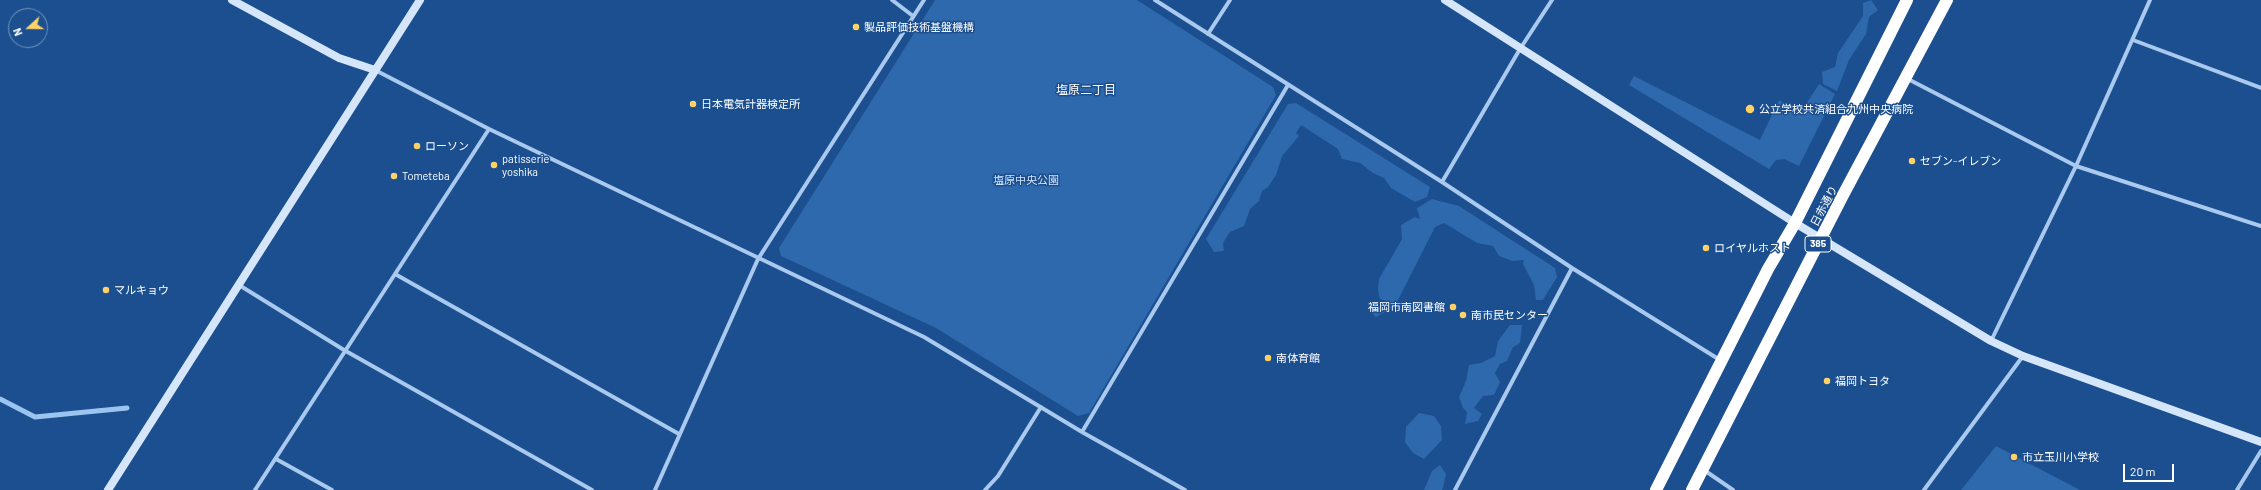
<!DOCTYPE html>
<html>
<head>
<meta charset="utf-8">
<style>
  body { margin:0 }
  #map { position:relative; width:2261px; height:490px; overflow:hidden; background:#1b4f8f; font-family:Barlow,sans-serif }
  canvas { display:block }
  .north { position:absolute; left:8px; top:8px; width:40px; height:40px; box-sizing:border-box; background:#1b4f8f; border:1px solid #7695bc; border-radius:50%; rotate:249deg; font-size:11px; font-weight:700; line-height:16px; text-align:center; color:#fff }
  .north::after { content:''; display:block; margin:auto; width:14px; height:18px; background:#ffd166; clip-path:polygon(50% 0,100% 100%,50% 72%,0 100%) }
  .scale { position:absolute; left:2123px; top:464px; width:51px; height:18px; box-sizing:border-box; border:2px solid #fff; border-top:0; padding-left:5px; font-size:12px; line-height:14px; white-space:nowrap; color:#fff; -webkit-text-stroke:3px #1b4f8f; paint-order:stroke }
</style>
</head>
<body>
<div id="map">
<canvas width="2261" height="490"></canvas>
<div class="north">N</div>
<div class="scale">20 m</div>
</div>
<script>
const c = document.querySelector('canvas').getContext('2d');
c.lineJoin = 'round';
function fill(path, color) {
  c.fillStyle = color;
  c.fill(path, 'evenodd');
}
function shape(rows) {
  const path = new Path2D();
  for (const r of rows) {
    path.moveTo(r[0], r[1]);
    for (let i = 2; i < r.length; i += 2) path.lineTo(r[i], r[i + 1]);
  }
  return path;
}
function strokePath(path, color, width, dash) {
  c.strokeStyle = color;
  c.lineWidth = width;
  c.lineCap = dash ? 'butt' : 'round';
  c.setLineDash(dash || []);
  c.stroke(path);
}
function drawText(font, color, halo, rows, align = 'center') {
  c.font = font + ' Barlow,"Noto Sans JP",sans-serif';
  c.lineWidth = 3;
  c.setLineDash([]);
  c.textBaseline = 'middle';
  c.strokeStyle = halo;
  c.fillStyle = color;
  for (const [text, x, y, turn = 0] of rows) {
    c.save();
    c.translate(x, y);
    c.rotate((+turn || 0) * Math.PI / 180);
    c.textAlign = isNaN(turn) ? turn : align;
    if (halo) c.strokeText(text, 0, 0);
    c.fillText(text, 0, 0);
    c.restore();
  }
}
const green = shape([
  [935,0,1137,0,1273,87,1276,95,1089,413,1078,416,936,328,781,256,779,248],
  [1871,0,1878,10,1869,17,1866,34,1849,60,1837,91,1823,84,1822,72,1835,67,1838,53,1863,16,1863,3],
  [1634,76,1760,140,1779,100,1801,112,1819,84,1835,94,1799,166,1784,159,1776,160,1769,169,1629,85],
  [1296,103,1430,187,1427,197,1415,202,1391,188,1384,178,1373,173,1360,163,1342,159,1338,149,1301,125,1296,133,1299,136,1282,156,1276,175,1268,187,1262,191,1259,201,1250,209,1244,226,1230,232,1223,243,1224,251,1214,252,1206,239,1288,104],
  [1432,199,1459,206,1555,268,1557,277,1543,300,1536,300,1534,285,1523,264,1524,260,1512,261,1499,256,1493,246,1477,243,1444,223,1435,227,1395,306,1376,317,1371,313,1382,302,1387,302,1380,299,1378,290,1379,279,1402,239,1401,225,1415,217,1420,219,1417,208],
  [1510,325,1522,325,1520,343,1513,347,1507,361,1500,364,1495,373,1500,382,1494,395,1483,396,1474,408,1482,414,1478,421,1465,424,1467,412,1463,408,1459,397,1466,381,1469,365,1481,363,1495,356,1498,341],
  [1419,413,1434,416,1441,426,1442,440,1424,459,1413,453,1405,442,1406,427],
  [1996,446,2080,490,1961,490],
  [1440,465,1446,474,1443,488,1442,490,1424,490,1432,471]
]);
const stream = shape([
  [0,399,35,417,127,408]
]);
const street = shape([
  [892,0,913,16],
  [1155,0,1442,182,1572,268,1720,360],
  [1208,34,1230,0],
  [2133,40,2261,88],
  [375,70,489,129,924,337,1082,432,1185,490],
  [1906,78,2076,166,2261,226],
  [1442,182,1520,49,1552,0],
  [395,274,679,434],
  [239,285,344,350,592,490],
  [1991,341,2076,166,2150,0],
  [1082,432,1288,85],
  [276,459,332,490],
  [1704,470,1733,490],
  [255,490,489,129],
  [655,490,758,259,924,0],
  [985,490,998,476,1041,407],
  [1455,490,1572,268],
  [1924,490,2023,356],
  [2237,490,2261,451]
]);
const secondary = shape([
  [232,0,339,58,375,70],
  [1445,0,1795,223,1991,341,2023,356,2261,442],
  [108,490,420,0]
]);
const highway = shape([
  [1656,490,1768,269,1795,223,1907,0],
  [1692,490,1842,197,1947,0]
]);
const markers = [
  [856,27,4,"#ffd166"],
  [693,104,4,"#ffd166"],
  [1750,109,5,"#ffd166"],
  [417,146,4,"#ffd166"],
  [1912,161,4,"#ffd166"],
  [494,165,4,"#ffd166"],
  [394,176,4,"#ffd166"],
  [1706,248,4,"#ffd166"],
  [106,290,4,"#ffd166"],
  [1453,307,4,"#ffd166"],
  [1463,315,4,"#ffd166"],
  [1268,358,4,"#ffd166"],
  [1827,381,4,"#ffd166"],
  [2014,457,4,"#ffd166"]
];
const shields = [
  [1818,244,26]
];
const shieldNames = [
  ["385",1818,244]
];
const poiNames = [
  ["製品評価技術基盤機構",864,27],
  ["日本電気計器検定所",701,104],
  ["公立学校共済組合九州中央病院",1759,109],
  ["ローソン",425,146],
  ["patisserie",502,159],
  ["yoshika",502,172],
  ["セブン-イレブン",1920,161],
  ["Tometeba",402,176],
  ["ロイヤルホスト",1714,248],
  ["マルキョウ",114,290],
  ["福岡市南図書館",1445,307,"right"],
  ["南市民センター",1471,315],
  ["南体育館",1276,358],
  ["福岡トヨタ",1835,381],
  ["市立玉川小学校",2022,457]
];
const parkNames = [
  ["塩原中央公園",1026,180]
];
const streetNames = [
  ["日赤通り",1824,206,-62]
];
const neighbourhoodNames = [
  ["塩原二丁目",1086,90]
];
fill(green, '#2e69ad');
strokePath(stream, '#9cc4f0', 5);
strokePath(street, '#a9c9ee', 4);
strokePath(secondary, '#d6e6fa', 8);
strokePath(highway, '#fff', 12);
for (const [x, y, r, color] of markers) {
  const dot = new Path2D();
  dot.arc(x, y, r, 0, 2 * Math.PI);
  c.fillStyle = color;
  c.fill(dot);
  strokePath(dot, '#1b4f8f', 1.5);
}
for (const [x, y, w] of shields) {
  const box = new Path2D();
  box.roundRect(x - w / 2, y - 8, w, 16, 3);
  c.fillStyle = '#1b4f8f';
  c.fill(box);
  strokePath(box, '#fff', 1);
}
drawText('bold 10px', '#fff', null, shieldNames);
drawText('11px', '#fff', '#1b4f8f', poiNames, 'left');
drawText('11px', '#cfe3fa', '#1b4f8f', parkNames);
drawText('11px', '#fff', '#1b4f8f', streetNames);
drawText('12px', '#fff', '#1b4f8f', neighbourhoodNames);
</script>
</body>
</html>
